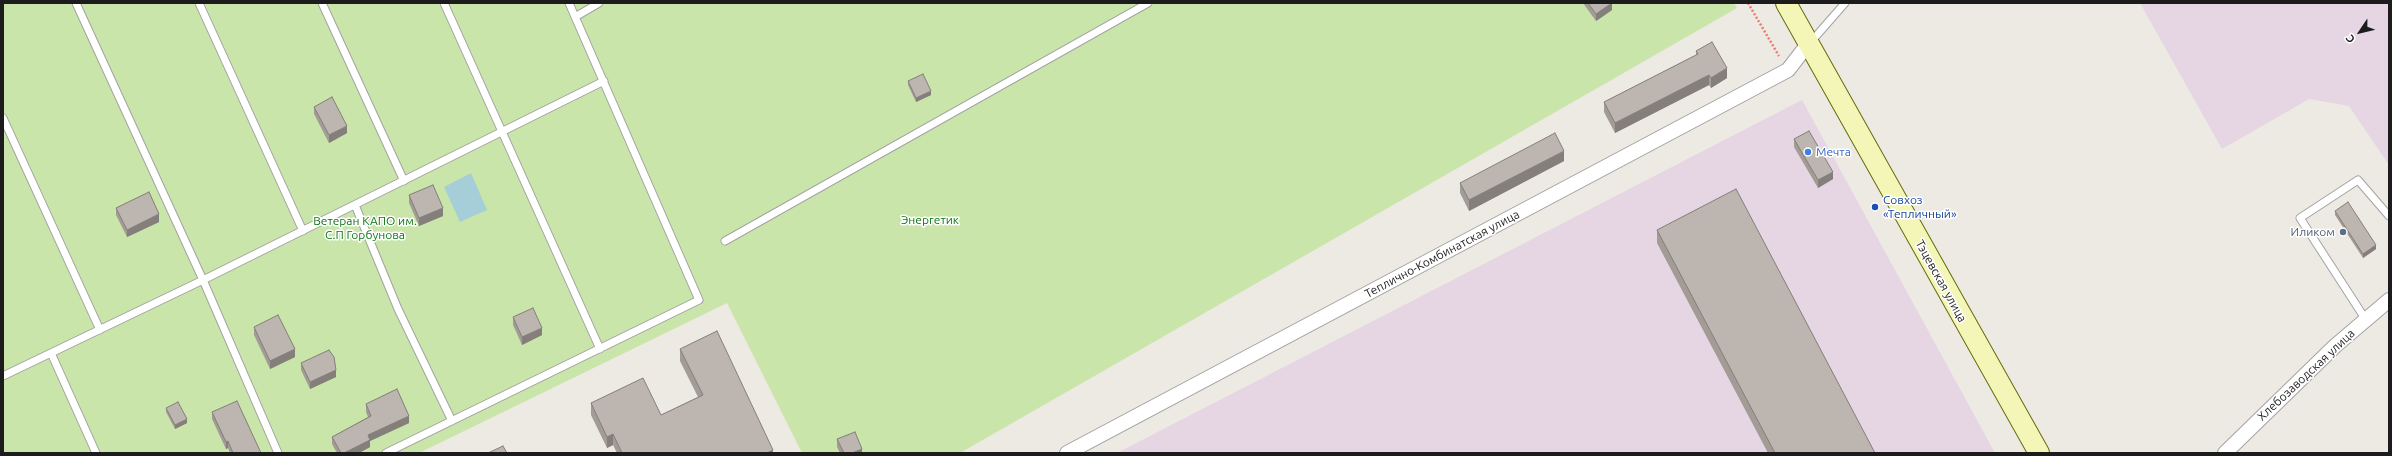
<!DOCTYPE html>
<html>
<head>
<meta charset="utf-8">
<style>
  body { margin:0 }
  #map { position:relative; width:2392px; height:456px; overflow:hidden; background:#ede9e3; font-family:Ubuntu,sans-serif }
  canvas { display:block }
  .frame { position:absolute; inset:0; border:4px solid #1c1c1c; pointer-events:none }
  .north { position:absolute; left:2340px; top:12px; width:40px; height:40px; -webkit-text-stroke:3px #fff; paint-order:stroke; rotate:235deg; font-size:11px; font-weight:700; line-height:16px; text-align:center; color:#1c1c1c }
  .north::after { content:''; display:block; margin:auto; width:14px; height:18px; background:#1c1c1c; clip-path:polygon(50% 0,100% 100%,50% 72%,0 100%) }
</style>
</head>
<body>
<div id="map">
<canvas width="2392" height="456"></canvas>
<div class="frame"></div>
<div class="north">С</div>
</div>
<script>
const c = document.querySelector('canvas').getContext('2d');
c.lineJoin = 'round';
function fill(path, color) {
  c.fillStyle = color;
  c.fill(path, 'evenodd');
}
function shape(rows) {
  const path = new Path2D();
  for (const r of rows) {
    path.moveTo(r[0], r[1]);
    for (let i = 2; i < r.length; i += 2) path.lineTo(r[i], r[i + 1]);
  }
  return path;
}
function strokePath(path, color, width, dash) {
  c.strokeStyle = color;
  c.lineWidth = width;
  c.lineCap = dash ? 'butt' : 'round';
  c.setLineDash(dash || []);
  c.stroke(path);
}
function drawText(font, color, halo, rows, align = 'center') {
  c.font = font + ' Ubuntu,sans-serif';
  c.lineWidth = 3;
  c.setLineDash([]);
  c.textBaseline = 'middle';
  c.strokeStyle = halo;
  c.fillStyle = color;
  for (const [text, x, y, turn = 0] of rows) {
    c.save();
    c.translate(x, y);
    c.rotate((+turn || 0) * Math.PI / 180);
    c.textAlign = isNaN(turn) ? turn : align;
    if (halo) c.strokeText(text, 0, 0);
    c.fillText(text, 0, 0);
    c.restore();
  }
}
const industrial = shape([
  [2140,3,2389,3,2389,165,2349,106,2309,99,2222,149],
  [1802,100,1995,453,1117,453]
]);
const grass = shape([
  [3,3,1734,3,1737,8,960,453,802,453,727,303,419,453,3,453]
]);
const water = shape([
  [471,173,487,210,460,222,444,187]
]);
const path = shape([
  [1748,3,1779,56]
]);
const lane = shape([
  [76,3,203,280,278,453],
  [199,3,303,231],
  [322,3,404,181],
  [444,3,600,349],
  [575,17,599,3],
  [1810,43,1845,3],
  [3,118,100,330],
  [355,205,398,309,452,421],
  [725,241,1148,3],
  [2366,320,2300,218,2358,180,2389,216],
  [51,353,96,453],
  [3,376,203,280,604,81],
  [386,453,699,300,569,3]
]);
const street = shape([
  [1067,453,1788,70,1808,44],
  [2225,453,2335,346,2389,300]
]);
const secondary = shape([
  [1786,3,2039,453]
]);
const wall = shape([
  [1583,3,1612,3,1612,10,1596,21],
  [1696,51,1727,78,1711,88,1709,85,1615,133,1604,112,1604,102,1696,55],
  [908,81,931,95,916,102,908,85],
  [314,107,347,133,329,143,314,114],
  [1794,139,1833,179,1818,188,1794,147],
  [1564,161,1469,211,1460,193,1460,183],
  [409,195,443,216,419,226,409,203],
  [116,208,159,222,127,237,116,215],
  [2335,211,2376,249,2363,258,2335,215],
  [1657,230,1875,453,1768,453,1657,243],
  [513,317,542,335,522,345,513,325],
  [254,327,295,357,270,369,254,335],
  [680,349,773,453,617,453,613,445,607,448,591,415,591,403,661,415,698,397,680,361],
  [301,363,336,377,310,389,301,370],
  [366,404,409,423,370,441,370,447,359,453,337,453,332,444,332,437,368,417,366,412],
  [166,408,187,423,175,429,166,412],
  [212,412,261,453,230,453,228,448,226,449,212,419],
  [837,439,862,453,840,453,837,447]
]);
const shadedWall = shape([
  [1612,3,1612,10,1596,21,1596,14],
  [1727,68,1727,78,1711,88,1711,78],
  [1709,75,1709,85,1615,133,1615,123],
  [931,91,931,95,916,102,916,98],
  [347,126,347,133,329,143,329,135],
  [1564,151,1564,161,1469,211,1469,200],
  [1833,172,1833,179,1818,188,1818,180],
  [443,208,443,216,419,226,419,218],
  [159,214,159,222,127,237,127,230],
  [2376,245,2376,249,2363,258,2363,254],
  [542,328,542,335,522,345,522,337],
  [295,349,295,357,270,369,270,361],
  [336,370,336,377,310,389,310,382],
  [409,416,409,423,370,441,370,447,359,453,344,453,368,435],
  [187,419,187,423,175,429,175,425],
  [613,434,613,445,607,448,607,437],
  [228,441,228,448,226,449,226,442],
  [862,449,862,453,852,453],
  [773,450,773,453,767,453]
]);
const building = shape([
  [1588,3,1612,3,1596,14,1588,3],
  [1712,42,1727,68,1711,78,1709,75,1615,123,1604,102,1698,54,1696,51,1712,42],
  [923,74,931,91,916,98,908,81,923,74],
  [332,97,347,126,329,135,314,107,332,97],
  [1809,131,1833,172,1818,180,1794,139,1809,131],
  [1555,133,1564,151,1469,200,1460,183,1555,133],
  [433,185,443,208,419,218,409,195,433,185],
  [1736,189,1875,453,1775,453,1657,230,1736,189],
  [149,192,159,214,127,230,116,208,149,192],
  [2348,202,2376,245,2363,254,2335,211,2348,202],
  [533,308,542,328,522,337,513,317,533,308],
  [278,315,295,349,270,361,254,327,278,315],
  [717,331,773,450,767,453,622,453,613,434,607,437,591,403,643,378,661,415,703,395,680,349,717,331],
  [329,350,334,357,336,370,310,382,301,363,329,350],
  [397,389,409,416,368,435,370,440,344,453,341,453,332,437,371,416,366,404,397,389],
  [237,401,261,453,233,453,228,441,226,442,212,412,237,401],
  [178,402,187,419,175,425,166,408,178,402],
  [855,432,862,449,852,453,844,453,837,439,855,432],
  [503,446,507,453,488,453,503,446]
]);
const markers = [
  [1808,152,4,"#3f7fe0"],
  [1875,207,4,"#1a4fb4"],
  [2343,232,4,"#5c6f8a"]
];
const shopNames = [
  ["Мечта",1816,152]
];
const transitNames = [
  ["Совхоз",1883,200],
  ["«Тепличный»",1883,214]
];
const parkNames = [
  ["Энергетик",930,220],
  ["Ветеран КАПО им.",365,221],
  ["С.П Горбунова",365,235]
];
const serviceNames = [
  ["Иликом",2335,232]
];
const streetNames = [
  ["Теплично-Комбинатская улица",1442,254,-28],
  ["Тэцевская улица",1941,281,61],
  ["Хлебозаводская улица",2306,375,-43]
];
fill(industrial, '#e6d5e3');
fill(grass, '#c9e5aa');
fill(water, '#a5ced9');
strokePath(lane, '#a3a3a3', 9);
strokePath(street, '#a3a3a3', 16);
strokePath(secondary, '#646c0a', 22);
strokePath(path, '#f2796f', 2.5, [2, 2]);
strokePath(lane, '#fff', 7);
strokePath(street, '#fff', 14);
strokePath(secondary, '#f4f6b8', 20);
fill(wall, '#a39c96');
fill(shadedWall, '#847f7a');
fill(building, '#bdb5af');
strokePath(building, '#847f7a', 1);
for (const [x, y, r, color] of markers) {
  const dot = new Path2D();
  dot.arc(x, y, r, 0, 2 * Math.PI);
  c.fillStyle = color;
  c.fill(dot);
  strokePath(dot, '#fff', 1.5);
}
drawText('12px', '#366cbe', '#fff', shopNames, 'left');
drawText('12px', '#164399', '#fff', transitNames, 'left');
drawText('12px', '#117417', '#fff', parkNames);
drawText('12px', '#4e5e75', '#fff', serviceNames, 'right');
drawText('12px', '#1c1c1c', '#fff', streetNames);
</script>
</body>
</html>
